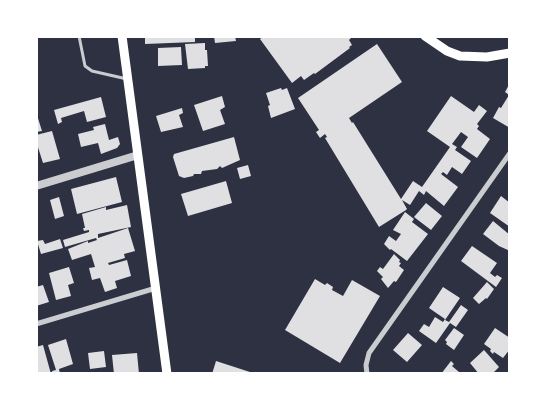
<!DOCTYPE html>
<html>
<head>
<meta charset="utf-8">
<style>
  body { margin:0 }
  #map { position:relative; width:546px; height:410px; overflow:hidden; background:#2d3142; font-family:"PT Sans Narrow",sans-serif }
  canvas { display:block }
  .frame { position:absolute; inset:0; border:38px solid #fff; pointer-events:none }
</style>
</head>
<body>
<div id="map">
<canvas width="546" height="410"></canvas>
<div class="frame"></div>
</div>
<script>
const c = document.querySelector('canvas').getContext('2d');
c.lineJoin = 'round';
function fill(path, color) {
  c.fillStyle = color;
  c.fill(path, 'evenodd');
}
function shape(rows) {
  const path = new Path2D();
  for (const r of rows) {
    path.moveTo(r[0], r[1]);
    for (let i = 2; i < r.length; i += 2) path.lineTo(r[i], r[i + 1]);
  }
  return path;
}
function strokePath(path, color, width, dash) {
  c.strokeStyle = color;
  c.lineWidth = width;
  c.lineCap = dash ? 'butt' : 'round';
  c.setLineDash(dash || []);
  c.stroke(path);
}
const building = shape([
  [145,36,195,36,195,42,145,44],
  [214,36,235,36,236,41,215,43],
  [264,36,353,36,349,40,352,45,349,47,350,48,315,74,314,73,304,80,301,76,292,83,260,39],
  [205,43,205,50,207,50,208,66,205,66,205,68,188,69,185,44],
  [377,44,402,82,349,118,352,123,353,122,401,199,413,181,422,187,450,147,427,131,451,96,474,112,479,105,487,111,477,124,479,126,477,129,490,139,477,158,461,147,468,137,461,132,452,144,457,147,455,150,471,161,462,174,452,167,447,175,443,172,441,174,458,187,444,206,426,191,424,195,419,191,410,205,402,200,407,209,406,210,379,227,325,138,327,137,325,134,320,138,316,132,319,130,298,98],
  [181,47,182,65,158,66,158,48],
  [510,83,510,128,493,118,499,107,501,108,509,95,505,92],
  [281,88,282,90,287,88,295,109,271,118,268,106,270,105,266,93],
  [222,96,225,107,220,110,225,124,203,131,194,105],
  [101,97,106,117,87,122,84,111,61,118,62,122,58,124,54,110],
  [182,108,183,113,179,115,183,127,161,132,156,116],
  [36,112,42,131,36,132],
  [105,124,109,140,118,137,120,144,117,148,101,154,98,143,81,147,78,134,94,130,93,127],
  [52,131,60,159,43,163,36,141,36,135],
  [234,137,240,160,222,168,220,166,217,169,202,171,201,174,194,174,193,176,184,178,179,176,173,157,174,154],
  [248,165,251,176,240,179,237,168],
  [116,177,122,202,77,214,71,189],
  [226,181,232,203,188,216,181,194],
  [501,196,510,203,510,227,490,213],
  [59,197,64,216,55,219,50,200],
  [426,203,442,216,431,230,414,217],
  [127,205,131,227,98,234,98,238,128,228,135,251,124,254,125,258,108,263,109,265,127,260,131,276,115,281,117,288,105,292,100,278,92,280,89,268,95,267,91,254,72,260,68,249,88,241,88,243,97,240,96,238,65,247,63,240,89,232,89,230,84,231,83,228,85,228,82,214,106,207,106,210],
  [405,212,414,219,412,222,428,234,407,261,391,249,390,250,384,244,389,236,396,241,401,234,393,230],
  [493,221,510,235,510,251,499,246,483,234],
  [60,239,63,248,41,254,37,241,43,240,45,244],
  [472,246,497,263,490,273,495,277,497,275,502,278,496,287,461,261],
  [394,254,400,260,399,262,401,263,399,266,404,270,396,282,394,281,388,288,381,279,383,277,377,271,380,267,383,269],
  [69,267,74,283,68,285,71,296,56,300,49,273],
  [315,279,325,285,327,283,333,287,332,290,343,296,352,280,380,296,340,363,285,330],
  [487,282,494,289,487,299,486,298,479,304,473,298],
  [43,285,49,302,36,306,36,287],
  [443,287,460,298,445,320,449,322,461,305,468,310,456,327,450,323,436,343,419,331,424,324,429,327,435,317,443,322,445,319,429,308],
  [454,328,464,335,454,350,446,344,447,342,445,340],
  [495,328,510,338,510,349,503,358,494,352,493,354,490,351,491,349,484,344],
  [408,333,422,345,407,362,393,350],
  [66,339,73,364,59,369,60,374,53,374,52,371,56,370,48,345],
  [43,345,51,374,36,374,36,347],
  [484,350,499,367,492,374,479,374,470,363],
  [104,351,106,367,90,369,88,353],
  [137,353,139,374,114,374,112,355],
  [216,361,253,373,253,374,212,374],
  [451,361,454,364,452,366,459,372,458,374,441,374]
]);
const service = shape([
  [79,36,85,66,92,71,127,79]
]);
const minor = shape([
  [36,324,156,288],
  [367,374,366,365,369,353,510,153]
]);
const tertiary = shape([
  [36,186,138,155]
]);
const secondary = shape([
  [425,36,447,51,460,56,487,57,510,53]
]);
const primary = shape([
  [122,36,167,374]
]);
fill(building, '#e0e0e3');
strokePath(service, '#caccd0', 3);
strokePath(minor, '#caccd0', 5);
strokePath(tertiary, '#caccd0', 8);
strokePath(secondary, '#fff', 9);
strokePath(primary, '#fff', 9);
</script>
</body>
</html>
